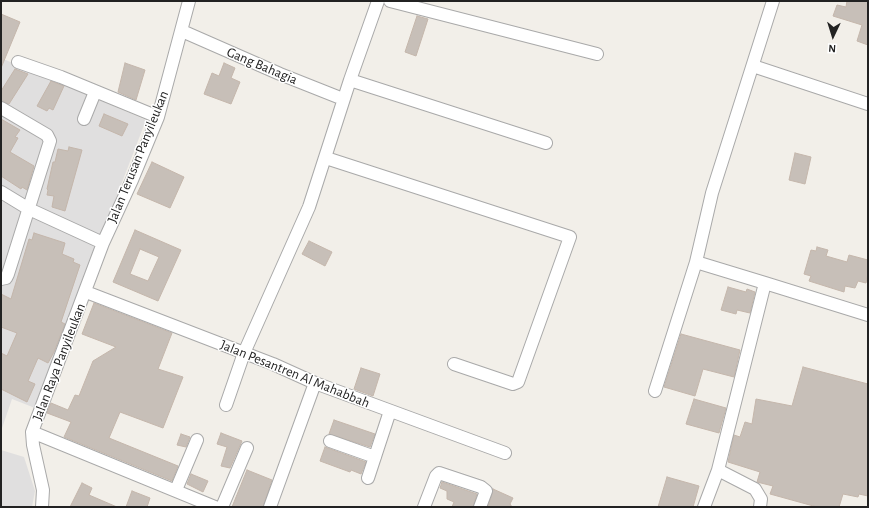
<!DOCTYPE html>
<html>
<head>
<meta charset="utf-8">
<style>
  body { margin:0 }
  #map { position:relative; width:869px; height:508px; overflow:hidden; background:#f2efe9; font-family:"Alegreya Sans",sans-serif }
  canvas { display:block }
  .frame { position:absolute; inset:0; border:2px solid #222; pointer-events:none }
  .north { position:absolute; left:813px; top:16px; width:40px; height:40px; -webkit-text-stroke:3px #fff; paint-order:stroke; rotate:184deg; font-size:11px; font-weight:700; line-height:16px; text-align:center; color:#222 }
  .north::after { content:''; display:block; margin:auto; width:14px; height:18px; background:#222; clip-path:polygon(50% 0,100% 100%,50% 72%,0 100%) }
</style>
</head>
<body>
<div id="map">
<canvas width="869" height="508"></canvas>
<div class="frame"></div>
<div class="north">N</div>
</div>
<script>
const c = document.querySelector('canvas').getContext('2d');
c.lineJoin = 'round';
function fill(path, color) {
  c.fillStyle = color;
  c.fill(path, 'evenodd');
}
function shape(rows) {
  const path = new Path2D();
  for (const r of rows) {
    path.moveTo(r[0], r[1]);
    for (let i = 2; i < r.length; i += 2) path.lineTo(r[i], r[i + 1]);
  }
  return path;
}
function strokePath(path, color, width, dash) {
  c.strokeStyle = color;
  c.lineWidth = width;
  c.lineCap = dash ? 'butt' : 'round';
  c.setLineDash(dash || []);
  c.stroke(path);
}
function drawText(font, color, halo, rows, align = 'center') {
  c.font = font + ' "Alegreya Sans",sans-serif';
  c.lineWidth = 3;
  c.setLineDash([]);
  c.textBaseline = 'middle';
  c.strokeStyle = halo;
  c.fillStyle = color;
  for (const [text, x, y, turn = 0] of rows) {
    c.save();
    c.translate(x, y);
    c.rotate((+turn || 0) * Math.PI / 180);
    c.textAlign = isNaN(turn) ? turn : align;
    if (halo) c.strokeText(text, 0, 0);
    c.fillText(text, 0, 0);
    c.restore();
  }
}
const residential = shape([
  [1,58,146,120,35,408,12,399,1,431],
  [1,450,24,457,35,491,32,507,1,507]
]);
const building = shape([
  [847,1,868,1,868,45,857,41,862,25,833,16,837,5,846,7,847,1],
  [1,14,20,22,1,68,1,14],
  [417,16,428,19,416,56,405,52,417,16],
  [125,63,145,70,136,100,118,92,125,63],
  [224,63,235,68,231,78,240,82,231,104,204,94,212,73,219,76,224,63],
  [15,69,28,74,9,104,1,101,1,91,15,69],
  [51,81,64,86,53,110,49,108,47,111,37,106,51,81],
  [104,114,128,124,122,136,99,126,104,114],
  [1,119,20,130,15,137,18,138,10,152,34,166,27,190,22,187,21,189,1,176,1,119],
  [69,147,82,150,65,211,52,207,54,196,47,195,48,190,47,189,53,162,55,162,58,149,68,151,69,147],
  [795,153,811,157,805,184,789,180,795,153],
  [152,162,184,177,170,208,137,194,152,162],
  [135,230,181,250,158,301,113,282,135,230],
  [140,249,159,257,148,281,130,274,140,249],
  [34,233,65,243,62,254,74,259,73,262,80,265,61,322,65,324,54,352,48,363,38,358,28,381,35,384,27,402,1,389,1,353,7,356,17,333,1,327,1,294,11,299,29,239,32,240,34,233],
  [309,241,332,252,325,266,302,254,309,241],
  [817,247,828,250,826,256,847,262,849,255,868,260,868,274,866,283,858,281,855,288,845,286,844,292,809,281,811,276,804,274,811,250,816,251,817,247],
  [728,287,746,292,747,289,755,292,750,313,737,310,736,314,721,310,728,287],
  [94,303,172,333,158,369,183,377,163,428,120,412,109,438,178,466,172,481,64,437,71,422,47,413,51,403,68,410,75,395,79,396,93,361,116,347,82,334,94,303],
  [681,334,740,350,734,377,703,369,695,396,664,387,681,334],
  [803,367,868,384,868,496,859,494,858,497,843,494,839,507,817,507,770,494,773,486,757,482,760,472,728,462,734,435,740,437,745,422,752,424,756,399,792,406,803,367],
  [361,368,380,374,373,396,354,389,361,368],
  [694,399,726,408,719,433,686,424,694,399],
  [334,420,375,434,370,447,329,434,334,420],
  [221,433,242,441,230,468,221,466,227,447,217,444,221,433],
  [181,434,190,437,186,447,177,445,181,434],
  [325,447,366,462,361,474,351,470,350,472,320,461,325,447],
  [247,470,272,480,263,507,232,507,247,470],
  [191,474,208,481,203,492,187,484,191,474],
  [667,477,699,486,693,507,658,507,667,477],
  [442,482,477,494,473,507,452,507,454,502,447,499,447,491,440,488,442,482],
  [82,483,92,488,89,495,117,507,70,507,82,483],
  [493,489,513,498,510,504,512,507,488,507,493,489],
  [132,491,150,498,147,507,126,507,132,491]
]);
const minor = shape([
  [390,1,597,54],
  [182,31,280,74,343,99],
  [18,62,61,77,158,117],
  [753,66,868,104],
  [350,80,546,143],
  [1,108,47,135,50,141,8,274,6,278,1,279],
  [84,119,95,92],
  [326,158,570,237,518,382,513,384,454,364],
  [1,192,29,209,103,243],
  [696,262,765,283],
  [86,292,273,364,315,383,505,453],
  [655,391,696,262,712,193,773,1],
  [226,405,244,353,309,207,350,80,378,1],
  [32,432,215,507],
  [330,441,375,457],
  [718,470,755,489,761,499,760,507],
  [368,478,390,411],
  [176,490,197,440],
  [42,507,43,490,33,445,32,432,103,243,132,180,158,117,189,1],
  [222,507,247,448],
  [270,507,315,383],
  [424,507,436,476,439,473,481,487,486,491,480,507],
  [704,507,718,470,765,283,868,315]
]);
const streetNames = [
  ["Gang Bahagia",262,66,23],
  ["Jalan Terusan Panyileukan",138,157,-68],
  ["Jalan Raya Panyileukan",59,362,-69],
  ["Jalan Pesantren Al Mahabbah",295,374,22]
];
fill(residential, '#e0dfdf');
fill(building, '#c7bfb8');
strokePath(building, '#c4b6ab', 1);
strokePath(minor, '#a9a9a9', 14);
strokePath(minor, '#fff', 12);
drawText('14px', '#222', '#fff', streetNames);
</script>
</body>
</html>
